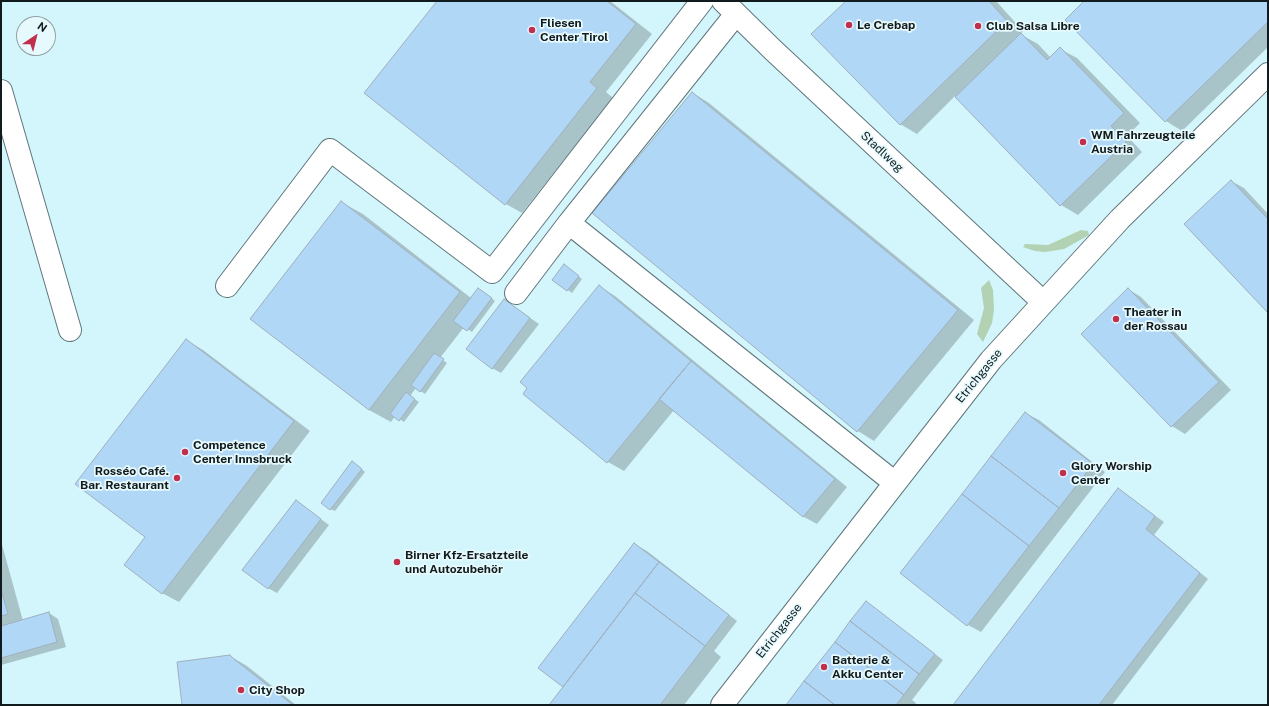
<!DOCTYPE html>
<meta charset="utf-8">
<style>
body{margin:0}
#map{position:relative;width:1269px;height:706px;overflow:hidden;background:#e6fafe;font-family:"Public Sans",sans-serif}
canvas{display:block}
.frame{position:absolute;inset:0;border:2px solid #111a1c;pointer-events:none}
.north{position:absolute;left:16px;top:16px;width:40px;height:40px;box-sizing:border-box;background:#e6fafe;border:1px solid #91a0a4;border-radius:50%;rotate:35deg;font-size:11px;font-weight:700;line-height:16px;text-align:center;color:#111a1c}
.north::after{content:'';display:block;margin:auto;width:14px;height:18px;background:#c02f4c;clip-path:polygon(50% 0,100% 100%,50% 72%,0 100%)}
</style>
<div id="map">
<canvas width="1269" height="706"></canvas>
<div class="frame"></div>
<div class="north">N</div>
</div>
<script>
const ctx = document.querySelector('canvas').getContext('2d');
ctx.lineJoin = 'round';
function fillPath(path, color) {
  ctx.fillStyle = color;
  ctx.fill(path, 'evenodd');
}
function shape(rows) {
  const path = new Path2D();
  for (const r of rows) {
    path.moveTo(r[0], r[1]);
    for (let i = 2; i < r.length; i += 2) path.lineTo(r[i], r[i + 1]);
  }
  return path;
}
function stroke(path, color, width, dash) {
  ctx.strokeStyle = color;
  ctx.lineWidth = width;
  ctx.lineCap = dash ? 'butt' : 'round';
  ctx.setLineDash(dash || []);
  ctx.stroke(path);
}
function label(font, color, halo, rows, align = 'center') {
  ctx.font = font + ' "Public Sans",sans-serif';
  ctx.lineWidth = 3.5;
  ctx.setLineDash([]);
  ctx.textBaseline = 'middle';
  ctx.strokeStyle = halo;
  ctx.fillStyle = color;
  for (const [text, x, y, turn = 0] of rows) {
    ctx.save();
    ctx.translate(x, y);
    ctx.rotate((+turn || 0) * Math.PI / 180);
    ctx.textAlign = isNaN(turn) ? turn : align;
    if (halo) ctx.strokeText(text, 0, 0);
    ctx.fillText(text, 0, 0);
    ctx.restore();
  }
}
const built = shape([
 [1,1,1268,1,1268,705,1,705],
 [24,24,48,24,48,48,24,48]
]);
const green = shape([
 [1081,230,1088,231,1089,235,1064,249,1045,252,1035,251,1023,247,1025,244,1048,245],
 [989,280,993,290,994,310,992,323,983,342,977,334,984,308,981,288]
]);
const shadow = shape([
 [438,1,610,1,652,34,606,92,613,98,522,213,506,204],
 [848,1,996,1,1023,31,1020,34,1038,44,1051,58,1060,49,1077,58,1140,123,1127,136,1142,152,1078,215,1061,205,955,96,917,134,900,124],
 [1086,1,1268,1,1268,47,1182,131,1166,121],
 [693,93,709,103,974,320,874,441,858,431],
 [1231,181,1244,188,1268,214,1268,311],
 [341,202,363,214,471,298,482,291,495,301,472,332,464,327,440,358,447,363,425,394,416,388,410,396,419,402,404,422,395,416,391,422,369,410,251,319],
 [568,268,582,279,572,293,553,279],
 [599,286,615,296,847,487,817,524,804,517,674,410,624,471,608,462],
 [1128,289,1141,297,1231,390,1185,434,1172,426,1082,334],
 [504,300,539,324,501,373,492,368],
 [186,340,203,350,310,431,179,602,162,593,146,537],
 [1025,413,1039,420,1105,472,981,632,968,625],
 [357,465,365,472,335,511,330,509],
 [1118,489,1164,522,1154,535,1208,579,1112,705,955,705],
 [296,501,329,525,277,593,268,588],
 [1,541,23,621,49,613,58,619,66,647,1,665],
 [634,544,647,551,737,621,714,651,721,657,684,705,550,705,564,687],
 [866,602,943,660,912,700,916,703,915,705,788,705],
 [230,656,247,666,296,705,183,705]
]);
const building = shape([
 [437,1,607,1,636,24,590,82,597,88,505,205,364,93,437,1],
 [846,1,989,1,1007,21,900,125,811,34,846,1],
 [1084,1,1268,1,1268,22,1165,122,1065,20,1084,1],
 [1021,33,1047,60,1060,47,1124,113,1111,126,1126,142,1060,206,955,97,1021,33],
 [692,92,958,310,857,432,592,213,692,92],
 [1231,180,1268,219,1268,313,1184,224,1231,180],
 [341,201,460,292,369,410,250,319,341,201],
 [564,264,579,276,567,291,552,280,564,264],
 [599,285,691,361,607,463,523,394,527,388,520,382,599,285],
 [478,288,492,298,467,331,453,321,478,288],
 [1128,288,1219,382,1171,427,1081,334,1128,288],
 [504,299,530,318,492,369,466,349,504,299],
 [186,339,294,421,162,594,124,565,145,537,75,484,186,339],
 [434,353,444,359,420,392,411,385,434,353],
 [691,361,835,479,803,517,659,399,691,361],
 [406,392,415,399,399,421,390,414,406,392],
 [1025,412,1093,464,1059,508,991,456,1025,412],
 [991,456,1059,508,1029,546,962,494,991,456],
 [352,461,362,469,330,510,321,503,352,461],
 [1118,488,1155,516,1146,529,1200,573,1099,705,953,705,1118,488],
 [962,494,1029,546,967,626,900,573,962,494],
 [296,500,321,519,268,589,242,570,296,500],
 [634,543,659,562,563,687,538,668,634,543],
 [659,562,729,615,705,646,635,593,659,562],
 [1,590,8,614,1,616,1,590],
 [635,593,705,646,660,705,549,705,635,593],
 [866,601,935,654,919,674,850,621,866,601],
 [49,612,57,642,1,658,1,626,49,612],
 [850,621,919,674,904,695,835,642,850,621],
 [835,642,904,695,896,705,835,705,804,681,835,642],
 [230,655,234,659,293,705,182,705,177,662,230,655],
 [804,681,835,705,786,705,804,681]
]);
const minor = shape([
 [723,1,773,50,1043,302],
 [1,91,70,330],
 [569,223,895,483],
 [227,286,330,150,492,272,702,1],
 [516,293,569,223,736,14],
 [722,705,991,360,1120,219,1268,74]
]);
const markers = [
 [849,25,4,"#c02f4c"],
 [978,26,4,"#c02f4c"],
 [532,30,4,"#c02f4c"],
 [1083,142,4,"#c02f4c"],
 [1116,319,4,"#c02f4c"],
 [185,452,4,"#c02f4c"],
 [1063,473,4,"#c02f4c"],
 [177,478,4,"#c02f4c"],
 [397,562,4,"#c02f4c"],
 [824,667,4,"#c02f4c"],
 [241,690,4,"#c02f4c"]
];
const poiNames = [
 ["Fliesen",540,23],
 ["Center Tirol",540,37],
 ["Le Crebap",857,25],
 ["Club Salsa Libre",986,26],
 ["WM Fahrzeugteile",1091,135],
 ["Austria",1091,149],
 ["Theater in",1124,312],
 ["der Rossau",1124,326],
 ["Competence",193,445],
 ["Center Innsbruck",193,459],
 ["Glory Worship",1071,466],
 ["Center",1071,480],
 ["Rosséo Café.",169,471,"right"],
 ["Bar. Restaurant",169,485,"right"],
 ["Birner Kfz-Ersatzteile",405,555],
 ["und Autozubehör",405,569],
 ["Batterie &",832,660],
 ["Akku Center",832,674],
 ["City Shop",249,690]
];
const streetNames = [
 ["Stadlweg",882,152,43],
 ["Etrichgasse",979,376,-51],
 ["Etrichgasse",779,631,-52]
];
fillPath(built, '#d3f5fc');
fillPath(green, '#b2d2b3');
fillPath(shadow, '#0003');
fillPath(building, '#b1d7f7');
stroke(building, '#a0b0be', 1);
stroke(minor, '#60767b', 24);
stroke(minor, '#fff', 22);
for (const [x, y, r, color] of markers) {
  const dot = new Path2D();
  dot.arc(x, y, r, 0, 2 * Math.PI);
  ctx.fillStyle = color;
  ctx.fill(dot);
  stroke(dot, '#e6fafe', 1.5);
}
label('bold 12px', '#111a1c', '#e6fafe', poiNames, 'left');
label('12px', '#111a1c', '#e6fafe', streetNames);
</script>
